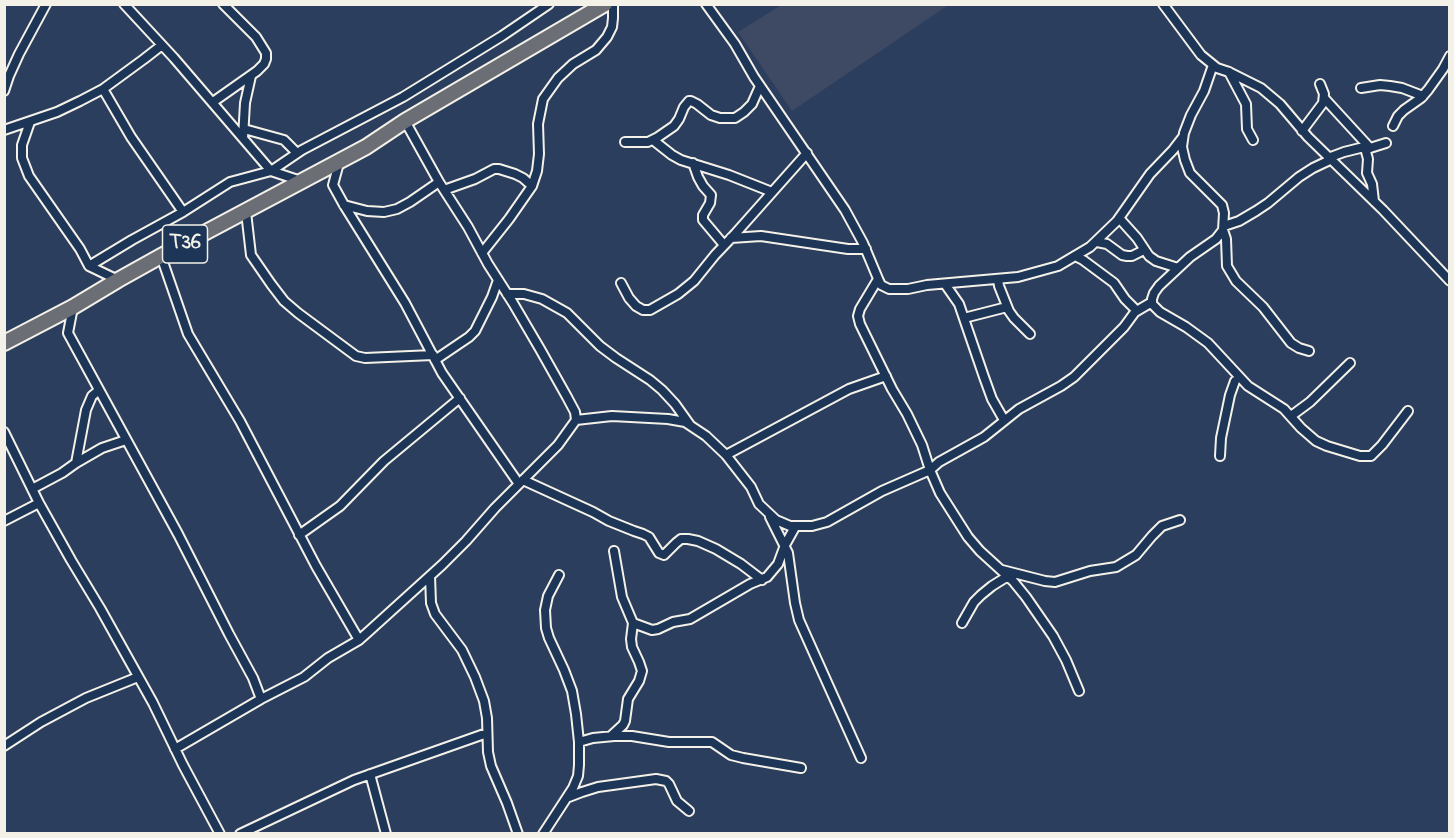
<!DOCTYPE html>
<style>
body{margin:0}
#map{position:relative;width:1454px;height:838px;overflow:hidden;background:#2c3e5d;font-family:"Indie Flower",sans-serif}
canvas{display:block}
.frame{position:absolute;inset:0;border:6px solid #f4f1e8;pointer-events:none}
</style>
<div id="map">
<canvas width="1454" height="838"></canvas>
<div class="frame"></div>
</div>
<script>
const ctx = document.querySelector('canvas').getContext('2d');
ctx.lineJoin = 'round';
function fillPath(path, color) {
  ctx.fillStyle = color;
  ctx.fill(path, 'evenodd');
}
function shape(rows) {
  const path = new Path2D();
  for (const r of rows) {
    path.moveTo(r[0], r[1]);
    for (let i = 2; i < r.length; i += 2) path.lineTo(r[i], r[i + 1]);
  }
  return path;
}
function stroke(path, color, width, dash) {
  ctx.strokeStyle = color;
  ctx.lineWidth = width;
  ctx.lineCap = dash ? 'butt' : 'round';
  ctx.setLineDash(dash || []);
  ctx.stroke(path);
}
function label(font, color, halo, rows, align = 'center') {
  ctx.font = font + ' "Indie Flower",sans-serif';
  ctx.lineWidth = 4.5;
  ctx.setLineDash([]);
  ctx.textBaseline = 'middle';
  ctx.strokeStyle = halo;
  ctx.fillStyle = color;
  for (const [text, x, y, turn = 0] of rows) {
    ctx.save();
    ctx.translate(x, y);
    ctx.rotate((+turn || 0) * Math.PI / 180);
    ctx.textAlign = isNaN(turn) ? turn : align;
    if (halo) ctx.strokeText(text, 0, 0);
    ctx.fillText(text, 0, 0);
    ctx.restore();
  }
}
const built = shape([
 [946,4,947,6,792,111,738,32,781,5]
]);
const street = shape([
 [124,4,174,58,271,171,301,181],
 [706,4,735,44,754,77,845,210,863,243,879,281,881,285,889,289,908,289,927,285,1018,277,1058,266,1090,247,1117,221,1150,174,1173,150,1183,137],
 [1163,4,1201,55,1217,68,1229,72,1261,88,1280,104,1308,137,1383,210,1450,281],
 [1213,65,1204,91,1191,115,1184,133,1182,147,1185,160,1190,173,1222,205,1224,213,1223,230,1216,239,1190,257,1159,286,1154,293,1152,299,1152,304,1160,312,1186,327,1208,343,1248,386,1284,409,1301,428,1316,441,1327,446,1360,456,1371,456,1382,445,1408,411],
 [1229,72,1246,104,1247,129,1253,140],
 [1361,88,1380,85,1390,86,1402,88,1423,96],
 [103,89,131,137,183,212],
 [4,91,9,76,19,54,46,4],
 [1325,99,1370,148],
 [213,102,257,71,264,64,266,59,266,53,256,37,223,4],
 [30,122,22,145,22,158,29,176,80,249,89,266,118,280],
 [1393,126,1398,116,1404,110,1421,98,1428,90,1443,69,1450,56],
 [244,129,284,140,297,153],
 [4,130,57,112,80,101,103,89,144,59,162,45],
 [1302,131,1323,103,1324,94,1320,84],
 [243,138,245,103,251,76],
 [653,140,672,155,681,160,729,175,772,192],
 [625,142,648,142,658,137,674,126,679,119,684,107,689,101,691,101,697,104,711,115,720,118,735,118,744,112,752,104,760,86],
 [1365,148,1368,159,1367,173,1372,184,1374,201],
 [1328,158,1344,152,1360,148,1370,148,1386,143],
 [339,163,333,185,344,205,405,303,442,373,519,484],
 [693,163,698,177,703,186,711,195,710,203,703,215,703,220,724,245],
 [444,190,475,179,494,169,499,169,515,174,523,178,532,186],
 [344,205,367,211,384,212,397,209,410,202,439,182],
 [246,212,251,255,271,284,284,301,298,313,356,356,365,358,433,355],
 [1119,218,1137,238,1149,256,1156,261,1178,268],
 [1224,226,1239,221,1256,211,1268,203,1299,177,1313,168,1330,160],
 [1223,230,1226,239,1227,266,1236,281,1263,307,1291,343,1299,348,1309,351],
 [731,238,761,236,848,249,866,249],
 [1097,242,1107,244,1122,255,1127,256,1132,256,1144,250],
 [482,253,509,219,532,186,537,171,539,154,538,124,543,99,558,78,573,64,596,50,607,37,612,27,613,18,613,4],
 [161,256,188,334,240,421,316,566,359,640],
 [1075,256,1083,260,1114,283,1125,299,1137,311],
 [89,266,132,240,183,212,230,182,271,171,302,150,403,97,502,36,549,4],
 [878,279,860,309,858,316,860,324,892,389,907,414,922,445,930,470,940,493,968,537,980,551,1013,581,1026,597,1053,636,1066,660,1079,691],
 [998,279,999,286,1009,311,1014,318,1030,334],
 [621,283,629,298,636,306,643,310,650,310,678,294,694,281,715,255,735,234,807,153],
 [945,284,959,304,984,377,992,399,1004,420],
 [507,294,524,294,542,299,567,313,600,346,616,358,650,380,662,390,675,404,690,425],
 [73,307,68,333,178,534,229,634,253,678,261,699],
 [964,318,1007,307],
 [435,360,469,337,475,331,492,297,498,280],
 [1291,416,1310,402,1350,363],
 [576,420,612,416,668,419,685,422,706,436,726,455,751,487,759,504,776,520,790,526,812,526,827,522,882,491,930,470,939,462,984,437,1019,409,1061,386,1074,377,1124,327,1135,312,1152,302],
 [4,432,39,503,71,560,100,608,153,703,183,765,220,834],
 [726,455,849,389,886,376],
 [1220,456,1221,438,1230,395,1235,381],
 [76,463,86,410,92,396,99,390],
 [523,480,593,512,609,521,634,531,643,534,649,537,659,553,664,555,676,543,681,539,688,539,698,541,716,549,741,564,762,580],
 [32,489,62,473,76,463,102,448,126,440],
 [770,517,788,553,795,603,799,620,861,758],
 [4,521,39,503],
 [299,535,340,506,384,461,460,398],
 [1002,570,1045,581,1055,582,1090,571,1116,567,1136,555,1152,536,1162,526,1180,520],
 [430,576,431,603,435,614,462,650,475,677,484,701,487,718,488,752,491,766,507,803,518,834],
 [633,623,652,630,658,629,673,622,690,619,750,584,767,577,778,564,785,545,795,527],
 [962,623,974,602,981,595,992,586,1008,576],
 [611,736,623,725,625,721,628,699,639,681,642,671,639,662,632,647,631,639,633,623,622,597,614,551],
 [579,742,593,738,614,736,632,736,669,742,712,742,731,755,743,758,801,768],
 [4,746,41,722,86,698,138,677],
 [175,749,261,699,304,677,328,658,359,640,368,632,442,565,466,541,495,508,558,445,576,420,575,412,567,397,540,349,513,303,488,264,468,227,439,182,405,121],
 [370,774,386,834],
 [569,797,582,792,598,787,656,779,666,781,669,784,677,801,689,811],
 [240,834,354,780,487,733],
 [543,834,573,788,578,776,579,765,579,742,576,714,572,691,564,670,549,638,546,628,545,610,548,596,559,575]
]);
const highway = shape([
 [4,343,73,307,118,280,161,256,366,147,405,121,605,4]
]);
const shields = [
 [185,244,45]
];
const shieldNames = [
 ["T36",185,244]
];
fillPath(built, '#3e4964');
stroke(street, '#f4f1e8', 12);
stroke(highway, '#f4f1e8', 18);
stroke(street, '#1d3557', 8);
stroke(highway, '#6b6f75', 14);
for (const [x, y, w] of shields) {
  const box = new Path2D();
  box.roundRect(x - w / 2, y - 19, w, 38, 4.5);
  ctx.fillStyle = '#1d3557';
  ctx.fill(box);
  stroke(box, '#f4f1e8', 1.5);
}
label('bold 22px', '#f4f1e8', null, shieldNames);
</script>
